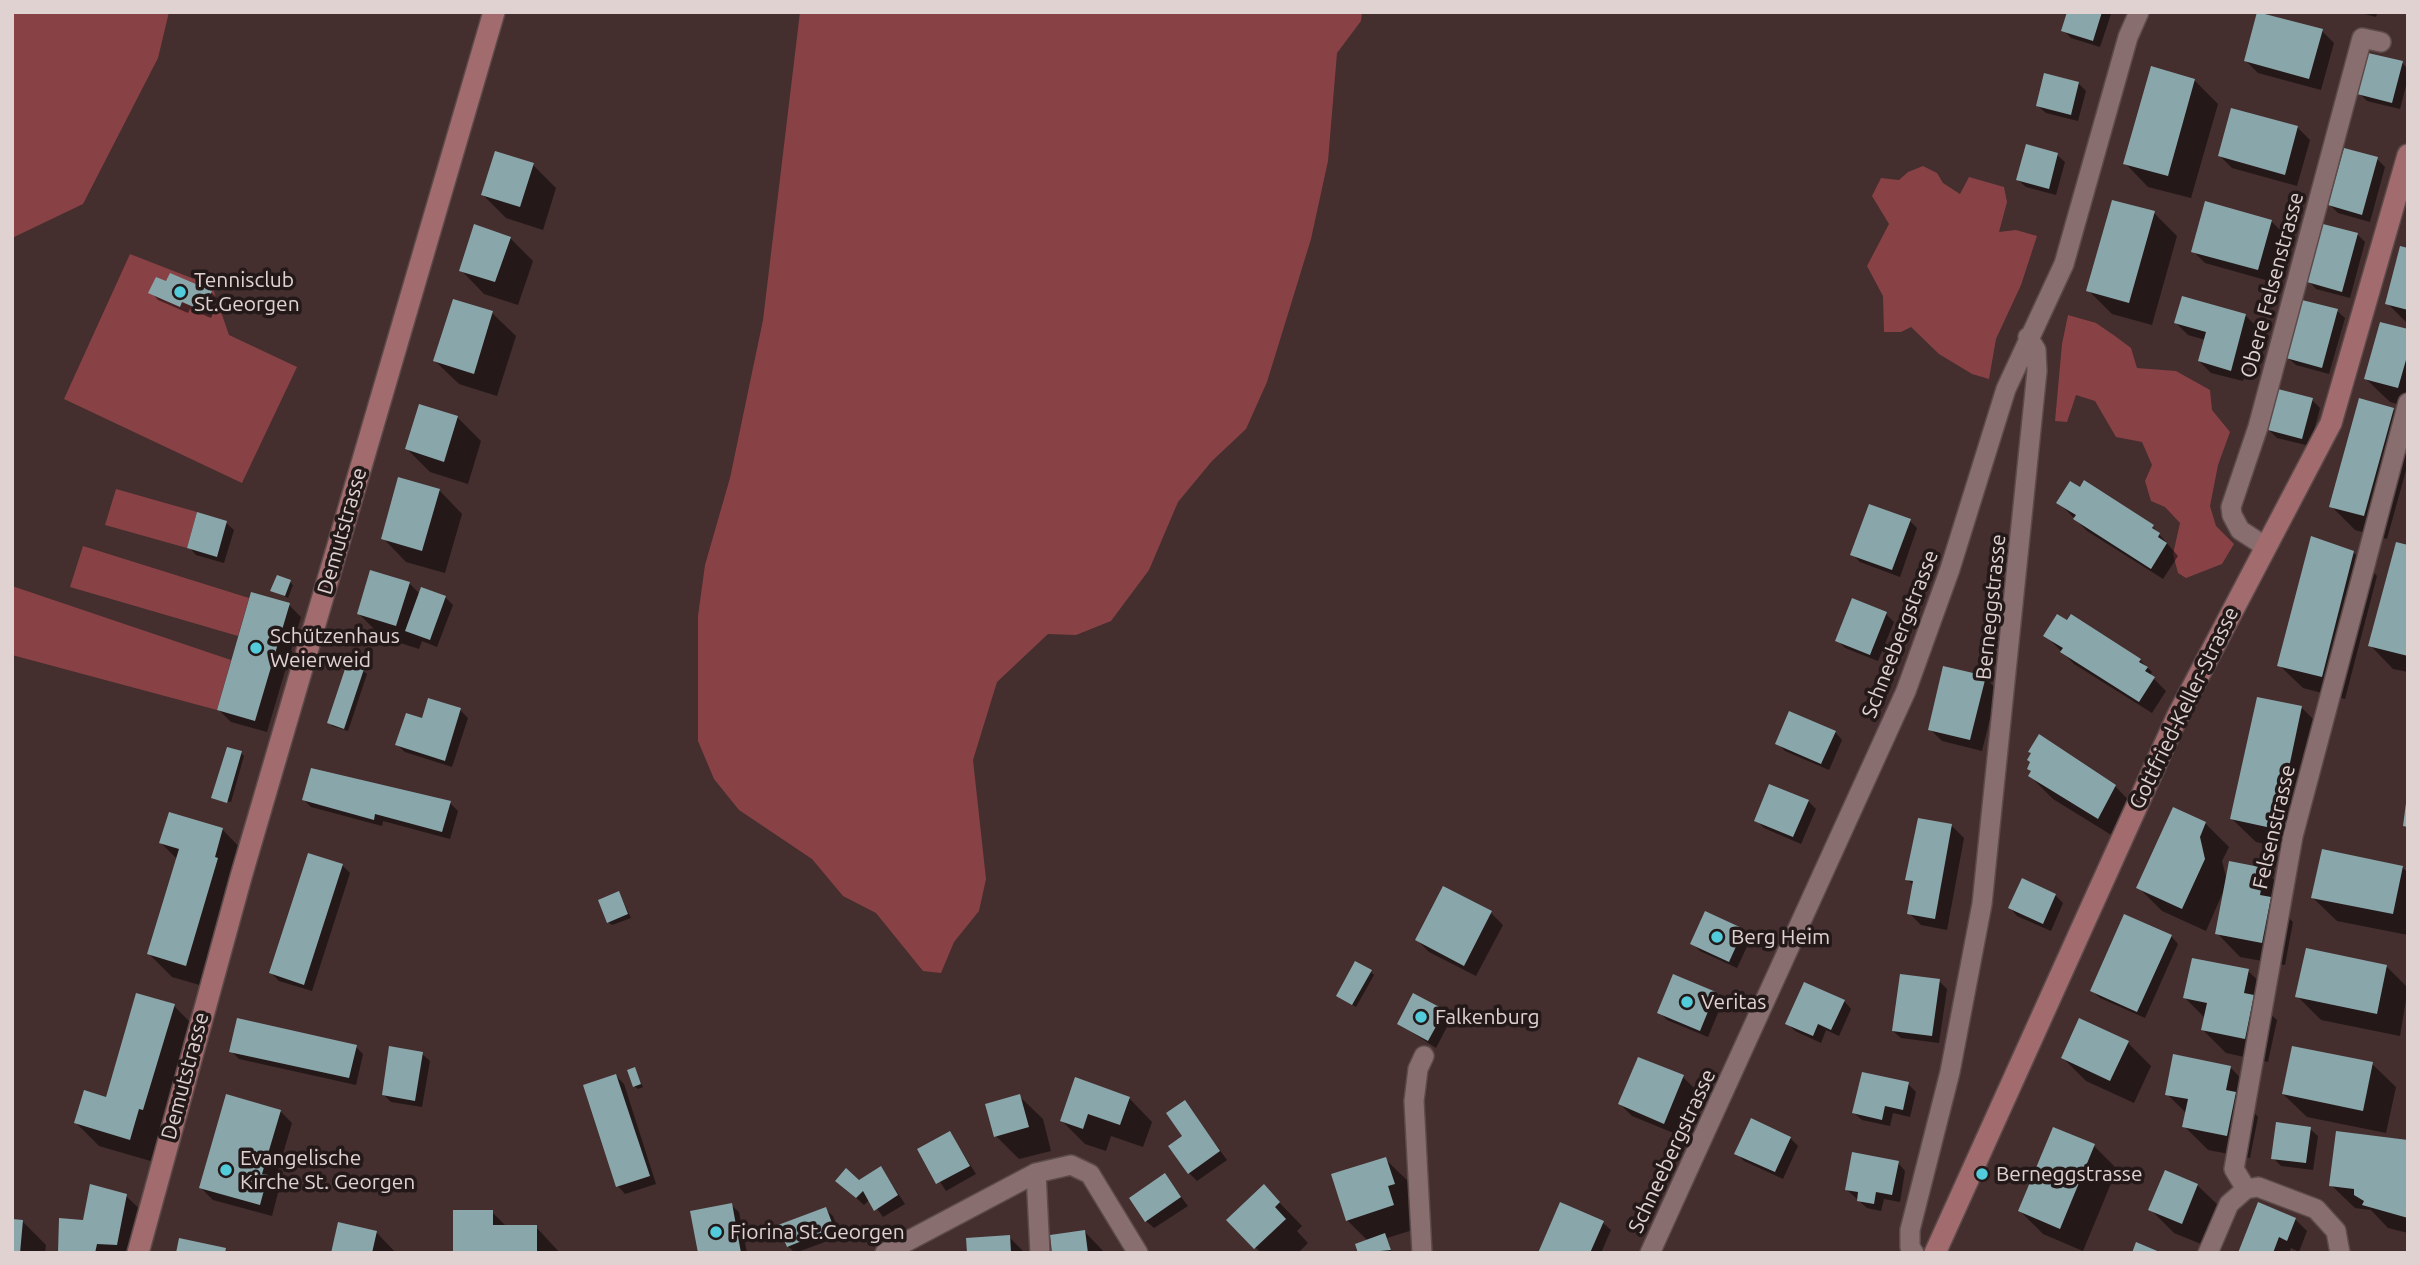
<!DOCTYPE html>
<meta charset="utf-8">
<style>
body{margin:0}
#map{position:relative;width:2420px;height:1265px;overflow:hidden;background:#442e2e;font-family:Ubuntu,sans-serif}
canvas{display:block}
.frame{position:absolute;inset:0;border:14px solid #e1d2d2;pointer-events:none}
</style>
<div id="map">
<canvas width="2420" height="1265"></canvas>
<div class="frame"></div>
</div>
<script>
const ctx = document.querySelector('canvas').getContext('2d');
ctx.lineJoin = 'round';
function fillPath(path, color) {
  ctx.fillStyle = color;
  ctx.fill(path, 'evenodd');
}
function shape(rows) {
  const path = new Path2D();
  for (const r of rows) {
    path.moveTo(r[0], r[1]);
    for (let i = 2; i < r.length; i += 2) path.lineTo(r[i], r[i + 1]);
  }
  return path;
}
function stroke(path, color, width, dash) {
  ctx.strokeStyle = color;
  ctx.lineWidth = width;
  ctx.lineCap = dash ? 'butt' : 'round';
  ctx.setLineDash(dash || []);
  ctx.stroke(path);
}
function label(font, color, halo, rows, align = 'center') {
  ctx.font = font + ' Ubuntu,sans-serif';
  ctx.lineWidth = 7;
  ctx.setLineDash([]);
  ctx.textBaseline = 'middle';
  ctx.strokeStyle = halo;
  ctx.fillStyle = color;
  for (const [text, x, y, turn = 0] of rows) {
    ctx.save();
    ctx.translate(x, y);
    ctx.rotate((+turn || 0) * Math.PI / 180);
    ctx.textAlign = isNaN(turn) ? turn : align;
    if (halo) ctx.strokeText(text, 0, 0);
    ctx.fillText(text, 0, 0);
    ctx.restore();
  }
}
const green = shape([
 [12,12,169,12,158,58,83,204,12,238],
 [800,12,1362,12,1361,21,1337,53,1328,161,1311,239,1267,382,1246,429,1212,461,1178,502,1149,570,1111,621,1076,635,1048,634,997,682,973,760,986,879,979,911,954,942,941,973,923,971,876,913,843,896,812,859,739,810,714,779,698,741,698,616,705,565,730,478,763,320],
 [1923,166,1937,173,1943,183,1960,194,1969,177,2004,187,2007,202,1999,232,2016,230,2037,236,2021,285,1996,339,1989,379,1972,374,1939,354,1911,327,1901,332,1884,332,1883,296,1867,266,1889,224,1872,196,1881,178,1899,180,1908,172],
 [130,254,212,286,229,335,297,367,242,483,64,399],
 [2068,315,2096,323,2115,336,2131,348,2137,368,2176,371,2210,390,2212,410,2230,432,2218,465,2210,506,2216,526,2234,544,2222,564,2186,578,2178,573,2173,554,2180,523,2165,507,2151,501,2145,481,2152,465,2142,442,2116,437,2095,401,2076,395,2067,422,2055,421,2062,344],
 [116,489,197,512,187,548,105,525],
 [83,546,249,598,238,636,70,587],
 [12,586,231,660,217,710,12,655]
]);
const shadow = shape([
 [2069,12,2111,14,2100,47,2071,38,2063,30],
 [2357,12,2378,12,2376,17],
 [2322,31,2334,43,2321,90,2258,73,2246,61],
 [2402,63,2408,69,2408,78,2400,109,2367,101,2359,93],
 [2152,69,2195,81,2218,104,2191,198,2148,187,2125,163],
 [2078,83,2086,91,2078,121,2046,113,2038,106],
 [2298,128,2310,140,2297,186,2232,168,2220,156],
 [2057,155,2065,162,2056,195,2026,187,2018,180],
 [2377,159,2385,167,2370,222,2338,213,2330,205],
 [533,165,556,188,543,230,506,218,483,195],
 [2154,213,2177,236,2152,325,2112,314,2088,290],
 [2271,221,2283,233,2269,281,2205,263,2193,251],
 [2357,234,2365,242,2350,298,2316,289,2309,281],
 [510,238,533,261,518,305,484,294,461,270],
 [2408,250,2408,324,2387,303],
 [151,292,211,292,219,300,211,318,190,309,188,313,158,300],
 [454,301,492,313,516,336,497,396,459,384,435,361],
 [2337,311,2345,318,2329,374,2296,365,2288,358],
 [2246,316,2258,328,2243,381,2211,373,2199,361,2206,340,2188,335,2176,323],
 [2408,331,2408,407,2390,402,2366,379],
 [2312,400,2320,408,2310,446,2277,438,2269,430],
 [420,406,458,418,481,441,468,484,430,472,407,449],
 [2393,409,2408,424,2408,463,2387,539,2355,530,2331,506],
 [439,490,462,514,445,573,406,562,383,538],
 [2059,503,2152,526,2178,556,2163,579,2087,531],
 [1910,521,1917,528,1900,577,1860,562,1852,554],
 [226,523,234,530,224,563,196,555,189,547],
 [2408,547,2408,672,2393,669,2370,645],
 [2354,553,2377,576,2345,699,2303,688,2279,665],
 [290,582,293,585,288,598,272,590],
 [409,583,420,594,445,597,453,605,437,647,422,641,419,649,382,637,359,614],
 [1853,601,1886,614,1894,622,1878,661,1845,648,1837,640],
 [289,605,301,617,267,732,231,722,219,710],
 [2071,616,2140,660,2152,672,2150,675,2166,691,2152,713,2074,664,2045,635,2067,623],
 [363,671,367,674,348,731,332,726,329,722],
 [1985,677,1997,690,1982,751,1942,741,1930,729],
 [2302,708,2325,731,2299,852,2256,842,2232,819],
 [460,710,468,718,452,767,405,752,397,745,423,720],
 [1835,732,1842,740,1829,770,1785,751,1777,743],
 [241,753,244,756,231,802,215,799],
 [2030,776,2115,786,2138,810,2121,841,2053,799],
 [303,799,450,803,458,811,450,839,383,821,382,826,311,807],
 [1808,801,1816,809,1801,844,1764,828,1756,820],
 [2205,823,2229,847,2222,861,2227,881,2264,870,2288,893,2284,913,2293,922,2285,965,2240,957,2217,933,2223,892,2206,931,2162,911,2138,887],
 [1952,826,1964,838,1947,930,1921,925,1909,913,1914,886,1907,879],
 [222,829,245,853,210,988,172,977,149,954,177,859,161,843],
 [342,865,350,873,312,991,279,981,271,973],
 [2402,867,2408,873,2408,935,2337,921,2313,898],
 [619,893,631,918,612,925,608,922],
 [2055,895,2063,903,2051,931,2017,916,2010,908],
 [1491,913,1503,925,1476,976,1429,952,1417,940],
 [1743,931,1751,938,1737,968,1700,951,1692,943],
 [2171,936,2178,944,2145,1018,2100,998,2092,991],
 [2386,966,2408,988,2400,1036,2321,1020,2297,996],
 [2248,971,2272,994,2268,1012,2277,1020,2268,1062,2226,1053,2203,1030,2205,1018,2185,998],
 [1371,972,1374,975,1356,1007,1338,996],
 [1939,981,1947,989,1939,1043,1901,1038,1893,1031],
 [1715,993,1723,1001,1708,1037,1667,1020,1659,1012],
 [1844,1001,1851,1009,1839,1036,1826,1030,1821,1043,1795,1031,1787,1023],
 [174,1006,197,1029,154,1162,99,1146,76,1123,107,1099],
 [1444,1012,1451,1019,1436,1048,1399,1024],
 [2127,1042,2151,1066,2134,1103,2086,1081,2063,1058],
 [356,1047,363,1054,356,1085,239,1059,231,1051],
 [422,1054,430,1061,422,1107,391,1102,384,1095],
 [2372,1064,2396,1087,2386,1133,2307,1117,2283,1094],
 [2230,1067,2253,1091,2250,1108,2258,1117,2250,1158,2208,1150,2184,1126,2187,1114,2167,1094],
 [634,1069,643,1087,638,1089,634,1086],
 [616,1076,624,1084,656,1184,625,1194,618,1186],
 [1683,1077,1695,1089,1676,1134,1632,1116,1620,1104],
 [1908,1084,1916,1092,1910,1117,1893,1113,1890,1126,1862,1120,1854,1113],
 [1019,1096,1043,1119,1051,1151,1019,1159,996,1136],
 [1129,1098,1152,1122,1143,1147,1111,1136,1106,1151,1085,1144,1062,1121],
 [1185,1103,1227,1160,1197,1181,1189,1173],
 [280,1111,292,1123,274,1184,279,1189,272,1216,213,1200,201,1188],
 [2310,1129,2318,1136,2313,1170,2281,1166,2273,1158],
 [950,1133,976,1174,946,1191,919,1150],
 [1790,1138,1798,1146,1783,1179,1744,1161,1736,1153],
 [2408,1142,2408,1233,2388,1228,2371,1210,2355,1208,2331,1185],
 [2094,1146,2117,1169,2083,1251,2043,1234,2020,1211],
 [1385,1159,1409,1182,1417,1207,1410,1210,1416,1229,1387,1238,1392,1253,1360,1253,1368,1241,1347,1220],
 [1898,1163,1905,1171,1900,1202,1884,1199,1881,1211,1867,1208,1847,1190],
 [881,1168,905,1204,883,1217,870,1199,864,1205,845,1188],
 [1165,1176,1188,1206,1154,1228,1146,1221],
 [2197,1185,2221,1208,2206,1246,2174,1233,2150,1209],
 [1264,1187,1302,1226,1297,1231,1308,1243,1298,1253,1261,1253,1229,1220],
 [126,1196,150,1219,143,1253,60,1253,85,1221],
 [731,1205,739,1212,747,1253,700,1253],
 [825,1209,833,1216,841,1236,795,1253,788,1246],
 [492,1212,507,1227,536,1227,560,1253,455,1253],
 [2295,1219,2307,1231,2299,1252,2291,1248,2289,1253,2240,1253],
 [23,1222,46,1245,45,1253,12,1253],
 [1603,1223,1611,1230,1601,1253,1540,1253],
 [376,1232,396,1253,333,1253],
 [1085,1232,1105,1253,1050,1253,1054,1252],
 [1009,1237,1025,1253,969,1253]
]);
const building = shape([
 [2067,12,2102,12,2093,41,2061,31],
 [2257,12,2323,29,2309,79,2244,61],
 [2368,53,2403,61,2392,103,2357,94],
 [2151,66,2195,79,2168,176,2123,164],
 [2044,73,2079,82,2071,115,2036,106],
 [2231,108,2298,126,2285,175,2218,156],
 [2026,144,2058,153,2049,189,2016,180],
 [2344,148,2378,157,2362,215,2328,205],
 [495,151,534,163,520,207,481,195],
 [2112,200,2155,211,2129,303,2086,291],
 [2205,201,2272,220,2258,270,2191,252],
 [474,224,511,237,495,282,459,271],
 [2323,224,2358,233,2342,292,2307,282],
 [2400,246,2408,248,2408,310,2385,304],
 [170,273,212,291,203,311,182,302,180,307,148,293,156,277,166,281],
 [2182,296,2246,314,2231,371,2198,361,2206,332,2174,323],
 [453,299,493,311,474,374,433,361],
 [2302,300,2338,309,2322,368,2286,358],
 [2380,322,2408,329,2408,353,2398,388,2364,379],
 [2278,389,2313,398,2302,439,2268,430],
 [2359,398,2394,408,2364,516,2329,507],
 [419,404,458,416,444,462,405,449],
 [398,477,440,489,422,551,381,539],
 [2084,480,2154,525,2152,528,2160,533,2158,537,2167,543,2151,569,2073,519,2076,515,2056,503,2070,481,2080,487],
 [1869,504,1911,519,1892,570,1850,555],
 [197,512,227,521,217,557,187,548],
 [2311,536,2354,551,2322,677,2277,666],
 [2396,542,2408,545,2408,656,2368,646],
 [370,570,410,582,396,626,357,614],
 [277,575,291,580,285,596,270,591],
 [421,587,446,596,430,640,405,631],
 [251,592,290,603,255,721,217,710],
 [1852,598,1887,612,1870,655,1835,641],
 [2057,614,2067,620,2071,614,2141,659,2139,662,2148,667,2145,671,2155,677,2139,702,2060,652,2063,648,2043,636],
 [347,663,364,669,344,729,327,723],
 [1943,666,1986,676,1970,740,1928,730],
 [2257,697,2302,706,2276,829,2230,819],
 [428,698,461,708,445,761,395,745,406,713,422,718],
 [1789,711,1836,731,1821,764,1775,744],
 [2039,734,2116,785,2098,819,2028,776,2031,771,2027,769,2030,762,2027,760,2031,753,2028,752],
 [227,747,242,751,227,803,211,798],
 [311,768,451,801,442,832,375,814,374,820,302,800],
 [1769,784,1809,800,1793,837,1754,821],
 [2406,803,2408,803,2408,827,2403,826],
 [2173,807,2206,822,2200,837,2205,859,2182,909,2136,888],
 [169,812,223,828,215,857,218,858,186,966,147,954,179,849,159,843],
 [1918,818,1952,824,1935,919,1907,914,1913,881,1905,880],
 [2322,849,2403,866,2393,914,2311,898],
 [308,853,343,864,304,985,269,973],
 [2229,861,2265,868,2260,895,2271,897,2262,943,2215,934],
 [2022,878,2056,894,2043,924,2008,908],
 [1443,886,1492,911,1464,966,1415,940],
 [619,891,628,914,607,923,598,900],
 [1705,911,1744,929,1729,962,1690,944],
 [2124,914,2172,935,2137,1012,2090,991],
 [2306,948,2387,965,2377,1014,2295,997],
 [2192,958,2249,969,2244,993,2254,995,2245,1039,2201,1030,2207,1003,2183,998],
 [1355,961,1372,970,1352,1005,1336,996],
 [1673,974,1716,992,1700,1031,1657,1013],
 [1900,974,1940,979,1932,1036,1892,1031],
 [1804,982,1845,1000,1831,1030,1818,1024,1813,1036,1785,1024],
 [136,993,175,1004,143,1110,139,1109,130,1140,74,1123,84,1090,106,1097],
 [1413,993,1445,1010,1428,1041,1397,1024],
 [237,1018,357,1045,349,1078,229,1052],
 [2079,1018,2129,1041,2110,1081,2061,1058],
 [389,1046,423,1052,415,1101,382,1095],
 [2292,1046,2373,1062,2363,1111,2282,1094],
 [2173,1054,2231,1066,2226,1090,2236,1092,2227,1136,2182,1127,2188,1099,2165,1095],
 [1638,1057,1684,1075,1664,1124,1618,1104],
 [635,1067,641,1084,633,1087,627,1070],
 [1862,1072,1909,1082,1903,1110,1885,1106,1882,1120,1852,1113],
 [616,1074,650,1176,616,1187,583,1085],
 [1075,1077,1130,1097,1120,1125,1088,1114,1083,1129,1060,1121],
 [226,1094,281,1110,262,1174,268,1175,260,1205,199,1188],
 [1020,1094,1029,1127,994,1137,985,1104],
 [1185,1100,1220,1151,1188,1174,1168,1146,1182,1136,1166,1113],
 [1751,1118,1791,1137,1775,1172,1734,1154],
 [2276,1122,2311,1127,2306,1163,2271,1159],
 [2053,1127,2095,1144,2060,1229,2018,1211],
 [950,1131,970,1166,936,1184,917,1149],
 [2336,1131,2408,1140,2408,1218,2362,1205,2364,1201,2354,1195,2354,1189,2329,1186],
 [1852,1152,1899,1161,1892,1195,1876,1192,1874,1204,1857,1201,1858,1192,1845,1190],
 [1386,1157,1395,1184,1388,1186,1394,1205,1346,1221,1331,1174],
 [881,1166,898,1195,874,1211,863,1191,856,1198,835,1181,846,1168,859,1180],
 [2165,1170,2198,1184,2182,1224,2148,1210],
 [1165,1173,1181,1197,1145,1222,1129,1198],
 [90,1184,127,1194,117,1245,97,1244,95,1253,58,1253,59,1218,83,1220],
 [1264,1184,1280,1202,1275,1207,1286,1219,1254,1249,1226,1220],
 [1560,1202,1604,1221,1590,1253,1538,1253],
 [2258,1202,2296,1218,2287,1241,2279,1237,2273,1253,2238,1253],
 [732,1203,741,1253,698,1253,690,1211],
 [826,1207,834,1228,787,1247,778,1225],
 [453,1210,493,1210,493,1225,537,1225,537,1253,453,1253],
 [12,1219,23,1220,20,1253,12,1253],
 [338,1222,377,1231,372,1253,331,1253],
 [1085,1230,1088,1253,1052,1253,1050,1235],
 [1385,1233,1391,1250,1358,1253,1355,1244],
 [1010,1235,1011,1253,967,1253,966,1238],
 [179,1238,226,1248,225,1253,176,1253],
 [2136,1242,2162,1253,2132,1253]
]);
const street = shape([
 [2266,547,2240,530,2232,515,2231,507,2258,427,2362,38,2381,42],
 [1036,1173,1040,1253],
 [2246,1189,2258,1187,2316,1209,2336,1231,2340,1253],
 [885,1253,1036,1173,1071,1165,1090,1174,1138,1253],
 [1422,1253,1414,1101,1418,1069,1424,1056],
 [1650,1253,1906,691,1950,569,2006,389,2064,264,2128,37,2139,12],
 [1914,1253,1910,1247,1910,1230,1950,1072,1982,904,2037,371,2036,350,2028,337],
 [2208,1253,2229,1204,2246,1189,2234,1169,2293,836,2408,403]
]);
const secondary = shape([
 [138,1253,241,877,494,12],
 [1935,1253,2178,715,2331,423,2408,155]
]);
const markers = [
 [180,292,7,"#52cbda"],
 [256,648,7,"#52cbda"],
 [1717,937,7,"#52cbda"],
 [1687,1002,7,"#52cbda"],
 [1421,1017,7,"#52cbda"],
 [226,1170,7,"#52cbda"],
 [1982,1174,7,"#52cbda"],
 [716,1232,7,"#52cbda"]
];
const poiNames = [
 ["Tennisclub",194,280],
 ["St.Georgen",194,304],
 ["Schützenhaus",270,636],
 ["Weierweid",270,660],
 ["Berg Heim",1731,937],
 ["Veritas",1701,1002],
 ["Falkenburg",1435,1017],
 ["Evangelische",240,1158],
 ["Kirche St. Georgen",240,1182],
 ["Berneggstrasse",1996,1174],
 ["Fiorina St.Georgen",730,1232]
];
const streetNames = [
 ["Obere Felsenstrasse",2272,285,-75],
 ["Demutstrasse",342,531,-74],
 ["Berneggstrasse",1991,607,-84],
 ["Schneebergstrasse",1900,634,-69],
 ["Gottfried-Keller-Strasse",2184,708,-64],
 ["Felsenstrasse",2274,827,-77],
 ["Demutstrasse",185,1076,-75],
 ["Schneebergstrasse",1672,1151,-65]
];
fillPath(green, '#884246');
fillPath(shadow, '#0007');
fillPath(building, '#89a7ab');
stroke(street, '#5d4a4b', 22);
stroke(secondary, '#5d4a4b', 24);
stroke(street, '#886e6e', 19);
stroke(secondary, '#a26c6e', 21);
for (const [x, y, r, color] of markers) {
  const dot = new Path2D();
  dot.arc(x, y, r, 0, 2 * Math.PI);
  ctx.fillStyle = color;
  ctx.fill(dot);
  stroke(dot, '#231919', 2.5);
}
label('21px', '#e1d2d2', '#231919', poiNames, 'left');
label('21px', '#e1d2d2', '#231919', streetNames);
</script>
